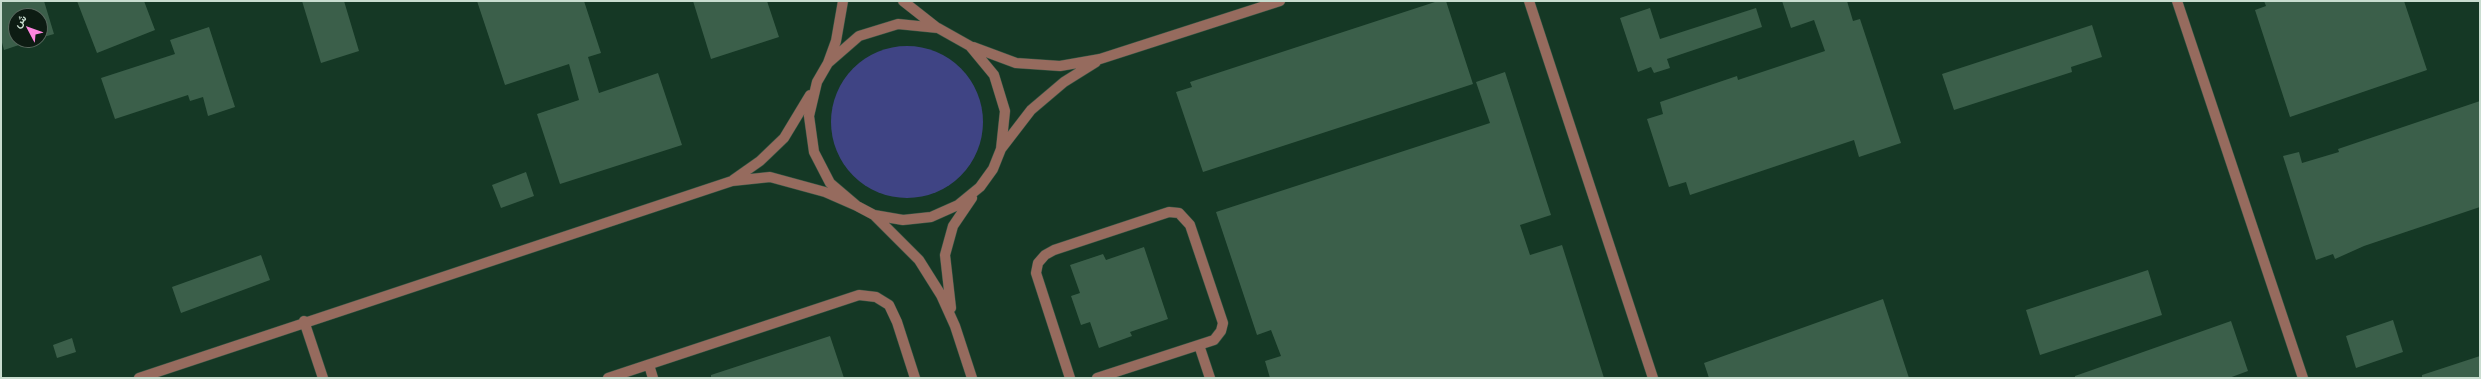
<!DOCTYPE html>
<meta charset="utf-8">
<style>
body{margin:0}
#map{position:relative;width:2481px;height:379px;overflow:hidden;background:#153825;font-family:Barlow,Vazirmatn,sans-serif}
canvas{display:block}
.frame{position:absolute;inset:0;border:2px solid #c8dccf;pointer-events:none}
.north{position:absolute;left:8px;top:8px;width:40px;height:40px;box-sizing:border-box;background:#0d1c13;border:1px solid #58695e;border-radius:50%;rotate:311deg;font-size:11px;font-weight:700;line-height:16px;text-align:center;color:#c8dccf}
.north::after{content:'';display:block;margin:auto;width:14px;height:18px;background:#fe85df;clip-path:polygon(50% 0,100% 100%,50% 72%,0 100%)}
</style>
<div id="map">
<canvas width="2481" height="379"></canvas>
<div class="frame"></div>
<div class="north">ش</div>
</div>
<script>
const ctx = document.querySelector('canvas').getContext('2d');
ctx.lineJoin = 'round';
function fillPath(path, color) {
  ctx.fillStyle = color;
  ctx.fill(path, 'evenodd');
}
function shape(rows) {
  const path = new Path2D();
  for (const r of rows) {
    if (r.length === 3) {
      path.moveTo(r[0] + r[2], r[1]);
      path.arc(r[0], r[1], r[2], 0, 2 * Math.PI);
      continue;
    }
    path.moveTo(r[0], r[1]);
    for (let i = 2; i < r.length; i += 2) path.lineTo(r[i], r[i + 1]);
  }
  return path;
}
function stroke(path, color, width, dash) {
  ctx.strokeStyle = color;
  ctx.lineWidth = width;
  ctx.lineCap = dash ? 'butt' : 'round';
  ctx.setLineDash(dash || []);
  ctx.stroke(path);
}
const green = shape([
 [907,122,76]
]);
const building = shape([
 [1,1,44,1,54,34,40,38,40,16,16,16,16,40,34,40,4,50,1,39],
 [77,1,144,1,155,30,97,53],
 [302,1,344,1,359,51,321,63],
 [477,1,584,1,601,53,588,57,599,93,658,73,682,145,560,184,537,114,579,100,569,64,505,85],
 [693,1,767,1,779,37,711,59],
 [1438,1,1446,1,1473,84,1203,172,1176,92,1192,87,1190,82],
 [1782,1,1847,1,1853,21,1860,19,1901,143,1859,157,1854,140,1690,195,1686,182,1669,187,1647,119,1663,114,1660,102,1737,76,1738,80,1825,51,1814,20,1791,28],
 [2264,1,2404,1,2427,70,2290,117,2255,10,2266,6],
 [1650,8,1660,39,1756,8,1762,27,1667,59,1670,68,1654,73,1651,67,1638,72,1620,18],
 [2092,25,2102,57,2071,67,2072,72,1954,110,1942,74],
 [209,27,235,107,208,116,203,97,190,101,188,95,115,119,101,78,175,54,170,40],
 [1505,72,1551,215,1520,225,1530,255,1562,245,1604,378,1270,378,1265,361,1281,356,1271,330,1257,335,1216,212,1490,123,1476,82],
 [2480,101,2480,207,2364,246,2335,259,2333,254,2316,260,2283,156,2299,152,2302,163,2339,152,2338,149],
 [526,172,534,196,501,208,492,185],
 [1144,247,1168,319,1130,332,1132,336,1099,348,1090,322,1081,325,1071,296,1080,293,1070,265,1103,254,1106,260],
 [261,255,270,280,181,313,172,287],
 [2148,270,2162,315,2040,355,2026,310],
 [1883,299,1909,378,1709,378,1704,363],
 [2393,320,2403,352,2356,368,2346,336],
 [2231,321,2248,371,2229,378,2075,378,2075,376],
 [830,336,844,378,711,378,711,375],
 [72,338,76,352,57,358,53,345],
 [2480,356,2480,378,2422,378,2422,375]
]);
const minor = shape([
 [903,1,936,27],
 [1529,1,1653,378],
 [2177,1,2303,378],
 [973,47,1016,63,1060,66,1100,59,1280,1],
 [828,63,859,36,898,24,938,28,970,46,994,75,1005,111,1001,149,993,169,980,187,958,205,931,217,903,220,874,215,857,206,830,183,814,152,809,116,817,82,828,63,836,41,843,1],
 [1001,149,1031,110,1064,82,1096,62],
 [733,180,760,161,784,138,810,95],
 [874,215,919,260,941,295,955,326,972,378],
 [951,308,945,255,953,226,972,198],
 [304,321,323,378],
 [1199,345,1210,378],
 [649,365,653,378],
 [139,378,732,181,770,177,825,192,857,206],
 [608,378,859,295,876,297,889,305,897,322,915,378],
 [1070,378,1036,273,1038,263,1045,255,1054,250,1169,212,1179,213,1190,225,1223,323,1221,331,1214,340,1097,378]
]);
fillPath(green, '#3f4484');
fillPath(building, '#3b5f4a');
stroke(minor, '#355644', 11);
stroke(minor, '#966b5e', 10);
</script>
